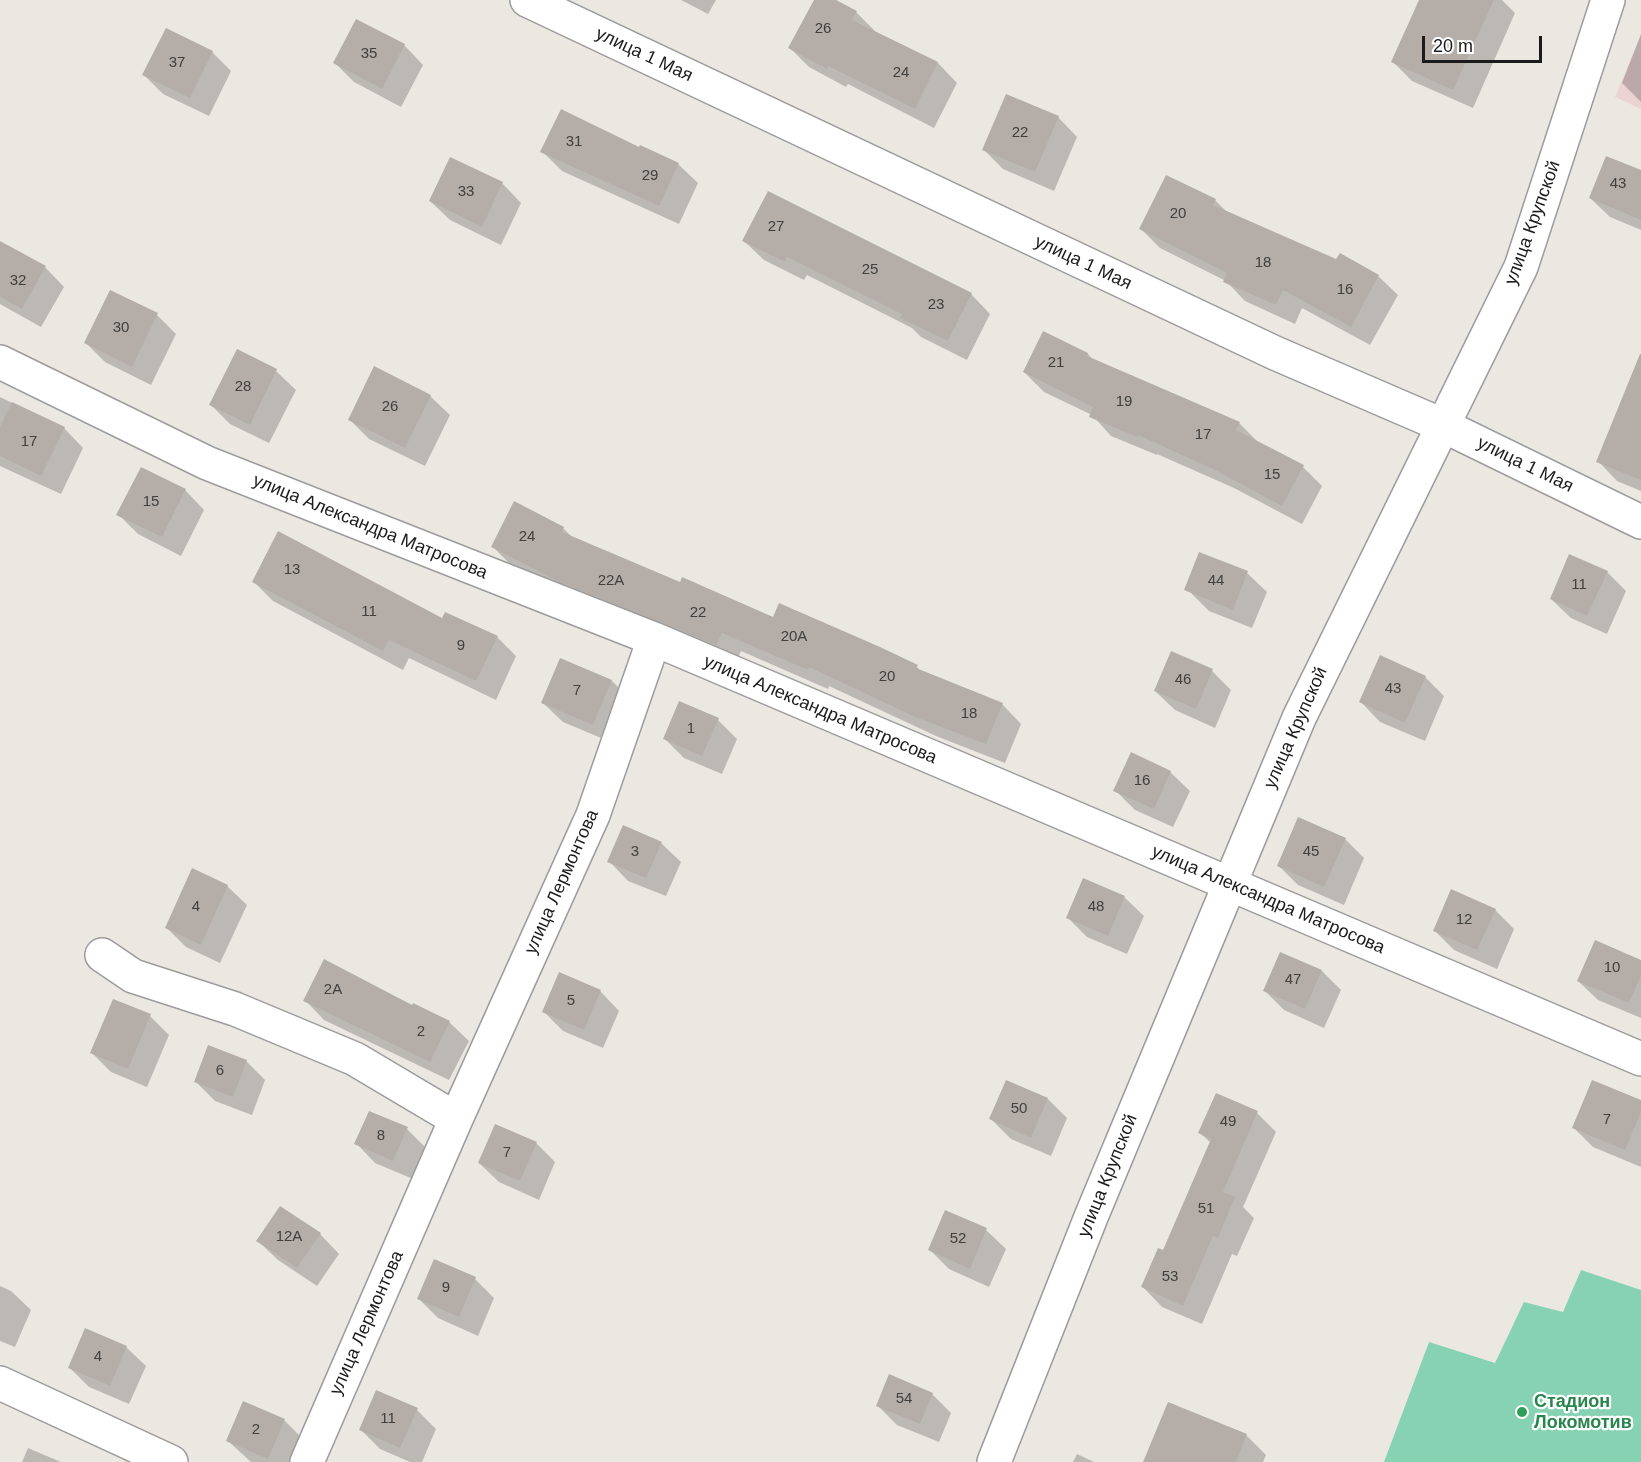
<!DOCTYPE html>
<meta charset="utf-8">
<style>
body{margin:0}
#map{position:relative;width:1641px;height:1462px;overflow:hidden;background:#ebe8e2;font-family:Arial,sans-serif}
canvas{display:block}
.scale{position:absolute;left:1422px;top:36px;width:120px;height:27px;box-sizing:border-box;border:3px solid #1b1b1b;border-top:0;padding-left:8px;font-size:18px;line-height:21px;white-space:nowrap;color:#1b1b1b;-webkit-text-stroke:4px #fff;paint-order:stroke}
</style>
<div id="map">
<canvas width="1641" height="1462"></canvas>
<div class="scale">20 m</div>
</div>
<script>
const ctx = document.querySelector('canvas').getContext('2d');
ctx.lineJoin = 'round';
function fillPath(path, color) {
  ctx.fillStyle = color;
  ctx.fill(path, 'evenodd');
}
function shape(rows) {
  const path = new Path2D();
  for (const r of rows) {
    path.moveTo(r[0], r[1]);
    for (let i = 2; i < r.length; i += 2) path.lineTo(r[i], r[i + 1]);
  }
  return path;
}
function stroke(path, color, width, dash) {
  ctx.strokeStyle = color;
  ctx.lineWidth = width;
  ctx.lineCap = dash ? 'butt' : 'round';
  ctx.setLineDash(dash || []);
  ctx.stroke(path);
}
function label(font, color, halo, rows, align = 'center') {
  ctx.font = font + ' Arial,sans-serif';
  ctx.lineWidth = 4.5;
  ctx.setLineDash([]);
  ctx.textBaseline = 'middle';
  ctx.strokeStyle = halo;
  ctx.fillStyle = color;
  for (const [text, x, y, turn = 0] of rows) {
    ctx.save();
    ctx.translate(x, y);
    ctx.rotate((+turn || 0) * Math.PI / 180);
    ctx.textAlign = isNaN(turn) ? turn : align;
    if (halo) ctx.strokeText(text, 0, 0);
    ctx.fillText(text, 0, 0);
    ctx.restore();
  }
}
const commercial = shape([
 [1641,35,1641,109,1615,97]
]);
const pitch = shape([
 [1581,1270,1641,1290,1641,1462,1384,1462,1429,1342,1495,1363,1524,1302,1563,1312]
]);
const shadow = shape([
 [681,0,716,0,708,14],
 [815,0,833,0,856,12,875,31,875,33,938,63,957,83,934,128,848,84,846,87,809,67,790,48],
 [1421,0,1502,0,1515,13,1473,108,1412,81,1393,62],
 [1641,34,1641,102,1622,83],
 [404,45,423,65,401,107,354,82,335,63],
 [212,52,231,71,209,116,163,94,144,75],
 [1058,117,1077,137,1054,191,1003,169,984,150],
 [640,149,678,164,698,183,679,224,562,171,542,151],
 [1641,171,1641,230,1610,217,1590,198],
 [502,183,521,203,501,245,450,220,430,201],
 [1215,200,1228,213,1337,261,1378,276,1398,295,1370,345,1302,308,1295,324,1245,301,1226,281,1160,248,1141,229],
 [744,241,971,294,990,314,967,360,921,337,912,328,807,275,804,280,764,260],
 [0,248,45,267,64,287,41,327,0,304],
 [157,315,176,334,151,385,105,362,86,343],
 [1043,333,1088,354,1094,361,1239,423,1258,442,1303,467,1322,486,1302,524,1234,488,1157,454,1157,455,1111,436,1092,415,1044,392,1024,372],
 [238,351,276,371,296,390,269,443,230,424,211,405],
 [430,396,450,415,425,466,369,439,350,420],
 [1641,396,1641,491,1617,481,1598,461],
 [0,397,64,428,83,448,61,494,0,466],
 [185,490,204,510,181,556,138,534,118,514],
 [563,528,573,538,681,584,774,619,917,667,923,673,1002,704,1021,724,1005,763,936,736,829,686,828,689,741,651,736,664,512,566,492,546],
 [1607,572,1626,591,1607,634,1571,618,1551,599],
 [1247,573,1267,592,1252,628,1209,611,1190,592],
 [254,582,443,620,497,637,516,656,496,700,409,658,403,670,273,601],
 [1212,671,1231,690,1215,728,1175,710,1155,691],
 [1425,677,1444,696,1425,741,1380,722,1361,702],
 [612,681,631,700,613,743,563,722,543,703],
 [718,720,737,739,722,774,684,758,665,739],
 [1170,772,1190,791,1173,827,1135,810,1115,790],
 [1345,839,1364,858,1344,905,1298,885,1278,865],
 [661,843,681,862,666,896,628,881,609,861],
 [227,886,247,905,220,963,186,947,167,928],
 [1124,897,1144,916,1127,954,1087,937,1068,918],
 [1495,910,1514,929,1497,969,1454,950,1435,931],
 [1641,961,1641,1018,1598,1000,1578,981],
 [1322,971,1341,990,1324,1028,1284,1010,1265,991],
 [600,991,619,1011,603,1048,563,1031,544,1012],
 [305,1000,412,1007,449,1022,469,1041,449,1080,324,1020],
 [150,1016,169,1035,147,1087,111,1072,92,1053],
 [246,1061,265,1080,252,1115,215,1101,196,1082],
 [1048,1099,1067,1118,1051,1156,1011,1139,991,1119],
 [1641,1102,1641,1167,1593,1147,1574,1128],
 [1257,1113,1276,1132,1243,1207,1254,1218,1237,1256,1232,1254,1202,1324,1162,1307,1143,1287,1164,1252,1211,1143,1200,1133],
 [407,1129,426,1148,413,1179,375,1163,356,1143],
 [536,1143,555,1162,539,1200,499,1182,479,1163],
 [986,1230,1006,1249,989,1287,949,1269,930,1250],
 [320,1234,339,1254,317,1286,278,1260,258,1241],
 [475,1279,494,1298,478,1336,438,1318,419,1299],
 [0,1286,11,1291,31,1310,15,1347,0,1341],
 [126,1347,146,1366,129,1404,89,1387,70,1368],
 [932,1394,951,1413,939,1442,897,1425,878,1406],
 [244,1403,285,1421,304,1440,294,1462,251,1462,228,1441],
 [417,1410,436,1429,422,1462,410,1462,380,1449,361,1430],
 [1246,1435,1266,1455,1263,1462,1176,1462],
 [28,1448,61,1462,22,1462],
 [1077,1454,1094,1462,1073,1462]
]);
const building = shape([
 [814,0,836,0,857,11,852,20,938,62,915,109,828,66,827,69,788,48],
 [1419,0,1494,0,1453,90,1391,62],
 [356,19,405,44,382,89,333,63],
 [166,28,213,51,190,98,142,75],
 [1006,94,1059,116,1035,172,982,150],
 [561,109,639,147,640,145,679,163,659,206,540,152],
 [1606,156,1641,170,1641,220,1589,198],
 [450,157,503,182,482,227,429,201],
 [1166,175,1216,199,1213,205,1336,259,1340,253,1379,275,1351,327,1283,290,1276,305,1223,282,1227,273,1139,229],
 [768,191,972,293,948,341,900,318,902,314,787,257,785,262,742,241],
 [0,241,46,266,22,309,0,297],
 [110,290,158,313,132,367,84,343],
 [1043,331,1088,353,1087,356,1240,422,1236,430,1304,465,1282,506,1213,469,1138,435,1137,437,1089,417,1093,407,1023,372],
 [237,349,277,369,250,425,209,405],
 [1640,354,1641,354,1641,480,1596,462],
 [374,366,431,395,405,448,348,420],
 [12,402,65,427,41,476,0,456,0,427],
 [141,467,186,489,162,537,116,515],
 [514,501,564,527,562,532,680,582,682,577,773,617,779,603,880,647,918,665,916,668,1003,703,986,744,915,717,809,667,808,670,722,633,716,645,560,582,491,547],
 [278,531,442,618,445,612,498,636,476,681,389,640,383,651,252,582],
 [1199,552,1248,571,1233,610,1184,590],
 [1569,554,1608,571,1587,616,1550,599],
 [1171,651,1213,669,1196,709,1154,691],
 [1380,655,1426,676,1405,723,1359,702],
 [560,658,612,680,593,725,541,703],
 [679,701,719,718,702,756,663,739],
 [1131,752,1171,771,1154,809,1113,791],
 [1298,817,1346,838,1324,887,1277,866],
 [623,825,662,842,646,878,607,862],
 [192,868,228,885,201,945,165,928],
 [1083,878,1125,896,1108,936,1066,918],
 [1451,889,1496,909,1477,950,1433,931],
 [1595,940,1641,960,1641,976,1629,1003,1577,981],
 [1280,952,1322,970,1305,1009,1263,991],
 [324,959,412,1005,413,1003,450,1021,430,1062,303,1001],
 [559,972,601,990,584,1030,542,1012],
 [113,999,151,1014,128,1069,90,1053],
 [208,1045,247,1060,233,1097,194,1082],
 [1006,1080,1048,1098,1031,1138,989,1119],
 [1592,1080,1641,1100,1641,1112,1625,1150,1572,1128],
 [1216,1093,1258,1111,1223,1192,1235,1197,1218,1238,1213,1236,1183,1306,1141,1287,1158,1248,1163,1250,1211,1139,1198,1133],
 [369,1111,408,1127,393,1161,354,1144],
 [495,1124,537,1142,520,1181,478,1163],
 [280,1206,321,1233,297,1268,256,1241],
 [945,1210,987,1228,970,1269,928,1250],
 [434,1259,476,1277,459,1317,417,1299],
 [85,1328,127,1346,110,1386,68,1368],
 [889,1374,933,1393,920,1424,876,1406],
 [376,1390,418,1408,400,1448,359,1430],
 [243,1401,285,1419,268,1459,226,1441],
 [1168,1402,1247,1434,1236,1462,1143,1462]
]);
const street = shape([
 [527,0,1275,353,1442,425,1641,522],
 [0,362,207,463,654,639,1641,1059],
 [102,955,133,976,235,1009,355,1059,456,1119],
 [0,1383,171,1462],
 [307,1462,456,1119,593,815,654,639],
 [994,1462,1091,1217,1299,718,1521,267,1608,0]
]);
const markers = [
 [1522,1412,6,"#2e9e5b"]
];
const numberNames = [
 ["26",823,29],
 ["35",369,54],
 ["37",177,63],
 ["24",901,73],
 ["22",1020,133],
 ["31",574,142],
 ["29",650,176],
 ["43",1618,184],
 ["33",466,192],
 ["20",1178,214],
 ["27",776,227],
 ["18",1263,263],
 ["25",870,270],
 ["32",18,281],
 ["16",1345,290],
 ["23",936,305],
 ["30",121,328],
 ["21",1056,363],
 ["28",243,387],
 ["19",1124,402],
 ["26",390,407],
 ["17",1203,435],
 ["17",29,442],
 ["15",1272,475],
 ["15",151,502],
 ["24",527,537],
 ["13",292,570],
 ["22А",611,581],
 ["44",1216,581],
 ["11",1579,585],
 ["11",369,612],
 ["22",698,613],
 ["20А",794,637],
 ["9",461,646],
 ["20",887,677],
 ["46",1183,680],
 ["43",1393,689],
 ["7",577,691],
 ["18",969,714],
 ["1",691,729],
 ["16",1142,781],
 ["3",635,852],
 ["45",1311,852],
 ["4",196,907],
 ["48",1096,907],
 ["12",1464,920],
 ["10",1612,968],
 ["47",1293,980],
 ["2А",333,990],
 ["5",571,1001],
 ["2",421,1032],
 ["6",220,1071],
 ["50",1019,1109],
 ["7",1607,1120],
 ["49",1228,1122],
 ["8",381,1136],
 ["7",507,1153],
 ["51",1206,1209],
 ["12А",289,1237],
 ["52",958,1239],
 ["53",1170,1277],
 ["9",446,1288],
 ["4",98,1357],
 ["54",904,1399],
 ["11",388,1419],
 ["2",256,1430]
];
const streetNames = [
 ["улица 1 Мая",644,55,25],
 ["улица Крупской",1533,223,-70],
 ["улица 1 Мая",1083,263,25],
 ["улица 1 Мая",1525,465,26],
 ["улица Александра Матросова",370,527,22],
 ["улица Александра Матросова",820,710,23],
 ["улица Крупской",1296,728,-66],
 ["улица Лермонтова",562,882,-66],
 ["улица Александра Матросова",1268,900,23],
 ["улица Крупской",1108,1176,-68],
 ["улица Лермонтова",367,1323,-66]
];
const leisureNames = [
 ["Стадион",1534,1402],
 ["Локомотив",1534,1423]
];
fillPath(commercial, '#ebd3d3');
fillPath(pitch, '#88d2b4');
fillPath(shadow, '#0003');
fillPath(building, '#b4ada8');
stroke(street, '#9c9c9c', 36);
stroke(street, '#fff', 33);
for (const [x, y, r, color] of markers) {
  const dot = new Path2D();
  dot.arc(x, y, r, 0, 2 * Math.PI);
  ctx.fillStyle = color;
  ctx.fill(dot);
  stroke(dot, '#fff', 2);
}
label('15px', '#41403e', null, numberNames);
label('18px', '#1b1b1b', '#fff', streetNames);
label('bold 18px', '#27864d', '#fff', leisureNames, 'left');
</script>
